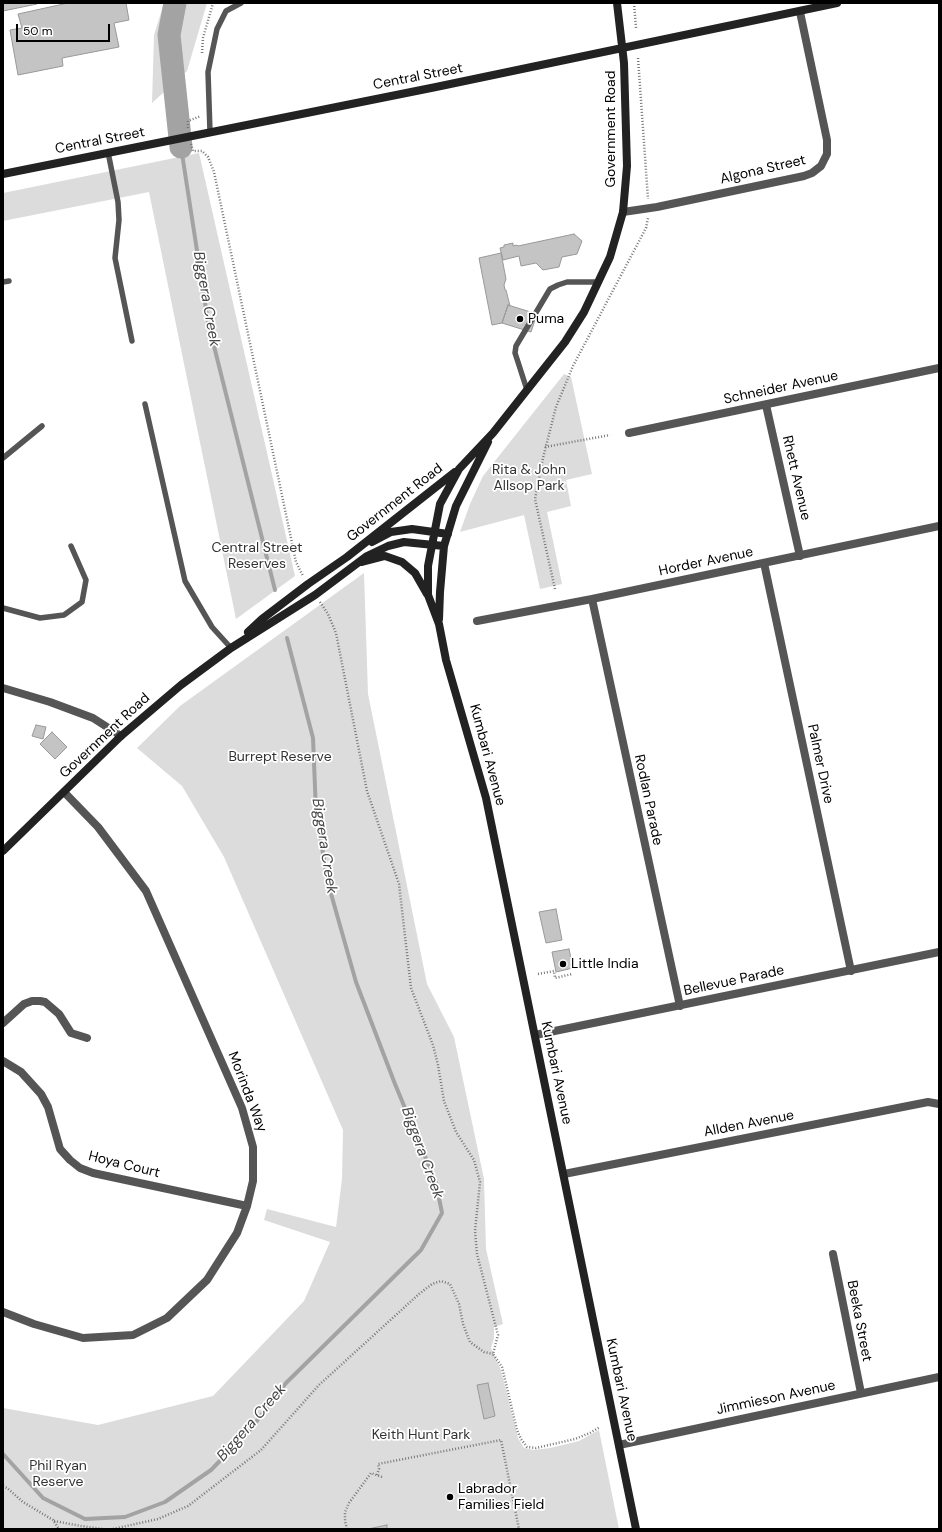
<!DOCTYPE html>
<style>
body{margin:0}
#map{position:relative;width:942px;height:1532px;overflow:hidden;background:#fff;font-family:"DM Sans",sans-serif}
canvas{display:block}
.frame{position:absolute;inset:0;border:4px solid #000;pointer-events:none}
.scale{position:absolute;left:16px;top:24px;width:94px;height:18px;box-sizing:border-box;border:2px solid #000;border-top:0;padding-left:5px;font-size:12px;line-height:14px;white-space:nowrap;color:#000;-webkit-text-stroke:3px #fff;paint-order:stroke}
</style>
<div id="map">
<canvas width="942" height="1532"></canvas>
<div class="frame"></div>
<div class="scale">50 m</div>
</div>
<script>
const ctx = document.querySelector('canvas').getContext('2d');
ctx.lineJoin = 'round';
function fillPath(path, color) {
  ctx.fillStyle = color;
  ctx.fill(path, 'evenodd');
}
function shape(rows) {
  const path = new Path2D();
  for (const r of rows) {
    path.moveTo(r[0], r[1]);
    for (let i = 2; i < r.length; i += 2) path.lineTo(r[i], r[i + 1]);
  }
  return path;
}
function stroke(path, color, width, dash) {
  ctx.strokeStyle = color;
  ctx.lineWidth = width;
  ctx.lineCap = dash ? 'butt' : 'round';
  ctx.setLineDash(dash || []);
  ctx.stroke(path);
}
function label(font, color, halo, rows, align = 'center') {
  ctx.font = font + ' "DM Sans",sans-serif';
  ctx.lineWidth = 3.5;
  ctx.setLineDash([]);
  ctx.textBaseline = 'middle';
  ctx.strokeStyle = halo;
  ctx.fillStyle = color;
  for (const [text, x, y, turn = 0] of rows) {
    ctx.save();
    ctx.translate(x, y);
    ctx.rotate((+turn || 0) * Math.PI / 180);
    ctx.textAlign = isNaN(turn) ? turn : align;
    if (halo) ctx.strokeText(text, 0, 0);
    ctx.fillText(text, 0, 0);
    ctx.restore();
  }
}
const green = shape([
 [164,3,207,3,187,71,152,103,154,35],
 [199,153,295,576,236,619,149,192,3,221,3,193],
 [564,374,571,377,592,474,566,480,571,506,547,512,562,584,540,589,524,515,460,532,470,504,483,476],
 [364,573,368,694,427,984,454,1037,484,1179,486,1249,503,1324,494,1327,494,1338,491,1348,501,1370,518,1438,524,1448,534,1450,550,1448,579,1441,599,1430,619,1529,3,1529,3,1408,98,1425,213,1396,304,1301,330,1242,264,1220,267,1209,336,1227,342,1179,343,1130,224,857,182,786,137,748,180,706]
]);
const stream = shape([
 [181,147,208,322,275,590],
 [3,1454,43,1498,85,1519,125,1517,165,1502,211,1470,249,1431,286,1383,421,1250,442,1213,436,1183,395,1084,356,982,328,883,316,812,313,738,287,638]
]);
const river = shape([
 [175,3,169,35,181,147]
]);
const building = shape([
 [3,3,37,3,37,4,3,11,3,3],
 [68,3,126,3,129,20,114,23,119,47,62,58,63,66,18,75,10,30,22,28,18,14,68,3],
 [574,234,582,241,577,254,562,257,559,267,543,270,536,263,521,266,519,256,503,260,500,248,504,247,504,245,513,243,513,246,517,245,518,246,574,234],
 [501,253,506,279,504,285,505,290,506,290,510,306,508,305,502,323,492,325,479,258,501,253],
 [508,305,537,314,531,332,502,323,508,305],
 [36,725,46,727,43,739,32,736,36,725],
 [52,732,67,747,55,759,40,744,52,732],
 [556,909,562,940,546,943,539,912,556,909],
 [569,949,573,968,556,972,552,952,569,949],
 [488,1383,495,1416,484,1419,477,1385,488,1383],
 [387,1525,387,1529,368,1529,387,1525]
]);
const path = shape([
 [634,3,636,28],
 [202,53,203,38,213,3],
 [638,58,648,199],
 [188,128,188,121,201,116],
 [191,144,193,151,202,151,208,157,214,172,296,562,303,576],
 [545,447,610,435],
 [555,589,535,499,543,458,556,407,573,366,646,228,648,218],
 [320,602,328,614,336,633,367,791,399,884,411,988,433,1045,438,1065,444,1101,456,1132,474,1160,480,1182,475,1231,477,1254,498,1335,493,1354,502,1367,517,1430,521,1439,527,1447,536,1448,575,1439,590,1433,600,1427],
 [538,974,554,971,555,978,572,974],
 [377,1475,379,1469,378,1464,501,1440,519,1529],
 [3,1486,7,1488,23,1502,53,1520,59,1529],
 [54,1521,81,1526,103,1529],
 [113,1529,158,1519,188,1506,261,1450,319,1385,419,1294,432,1284,441,1281,450,1284,459,1304,463,1324,470,1342,484,1352,493,1354],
 [347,1529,345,1521,345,1512,349,1503,371,1473,382,1477]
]);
const lane = shape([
 [210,132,208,72,217,29,226,11,241,3],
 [108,152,118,202,119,220,115,258,132,341],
 [3,282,9,281],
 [527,390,517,359,515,353,516,346,550,289,558,285,567,282,599,282],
 [145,404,185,581,212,627,231,648],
 [3,458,42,426],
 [3,608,40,618,64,615,82,602,86,580,71,546]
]);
const street = shape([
 [623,212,657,207,804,176,812,173,821,166,827,154,827,140,800,12],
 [766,405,800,556],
 [629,433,939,368],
 [764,563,851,971],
 [592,599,680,1006],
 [477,621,592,599,939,526],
 [3,688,50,702,93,718,121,736],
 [3,1023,24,1004,32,1001,40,1001,45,1002,59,1014,71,1033,87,1038],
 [535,1035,939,952],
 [3,1061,21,1072,41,1094,48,1107,60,1149,70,1160,80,1168,93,1173,247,1206],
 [564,1174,928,1102,939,1104],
 [833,1254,861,1393],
 [3,1312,34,1324,83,1338,133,1335,167,1318,207,1280,237,1233,247,1206,253,1181,253,1147,242,1108,146,891,98,827,64,792],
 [619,1445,939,1377]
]);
const secondary = shape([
 [617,3,624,63,627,166,623,212,610,257,584,312,565,342,493,433,459,469,440,504,428,566,428,595,439,624,446,660,486,798,636,1529],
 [3,174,436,87,837,3],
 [372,542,391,532,412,529,448,534],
 [362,562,385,556,402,562,415,573,427,594],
 [439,619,440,592,444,546,456,506,488,442],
 [248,632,262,619,308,584,347,557,455,472],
 [3,851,121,736,181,685,231,648,315,595,367,556,388,546,404,542,444,546]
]);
const markers = [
 [520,319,4,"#000"],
 [563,964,4,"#000"],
 [450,1497,4,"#000"]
];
const streetNames = [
 ["Central Street",418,77,-11],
 ["Government Road",611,129,-90],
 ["Central Street",100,141,-11],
 ["Algona Street",763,170,-13],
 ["Schneider Avenue",781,388,-12],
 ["Rhett Avenue",796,478,77],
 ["Government Road",395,503,-38],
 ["Horder Avenue",706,562,-12],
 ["Government Road",105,736,-43],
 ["Kumbari Avenue",487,755,75],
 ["Palmer Drive",820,764,78],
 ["Rodlan Parade",648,800,78],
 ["Bellevue Parade",734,981,-12],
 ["Kumbari Avenue",556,1073,78],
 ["Morinda Way",247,1092,69],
 ["Allden Avenue",749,1124,-11],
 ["Hoya Court",124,1165,14],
 ["Beeka Street",859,1321,79],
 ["Kumbari Avenue",621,1390,78],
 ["Jimmieson Avenue",776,1398,-12]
];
const poiNames = [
 ["Puma",528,319],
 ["Little India",571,964],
 ["Labrador",458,1489],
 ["Families Field",458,1505]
];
const parkNames = [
 ["Rita & John",529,470],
 ["Allsop Park",529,486],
 ["Central Street",257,548],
 ["Reserves",257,564],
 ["Burrept Reserve",280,757],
 ["Keith Hunt Park",421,1435],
 ["Phil Ryan",58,1466],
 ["Reserve",58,1482]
];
const waterNames = [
 ["Biggera Creek",206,299,80],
 ["Biggera Creek",324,846,81],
 ["Biggera Creek",422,1153,70],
 ["Biggera Creek",252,1423,-49]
];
fillPath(green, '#dcdcdc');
stroke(stream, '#a3a3a3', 4);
stroke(river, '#a3a3a3', 23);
fillPath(building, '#c4c4c4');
stroke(building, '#999', 1);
stroke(path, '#777', 2.5, [1, 2]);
stroke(lane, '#555', 5.5);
stroke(street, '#555', 8);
stroke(secondary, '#222', 8);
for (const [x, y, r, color] of markers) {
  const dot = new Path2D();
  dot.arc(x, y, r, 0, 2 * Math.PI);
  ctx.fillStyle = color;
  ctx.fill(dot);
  stroke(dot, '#fff', 1.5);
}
label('14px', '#000', '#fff', streetNames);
label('14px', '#000', '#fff', poiNames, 'left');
label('14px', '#333', '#fff', parkNames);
label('italic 15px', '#444', '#fff', waterNames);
</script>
